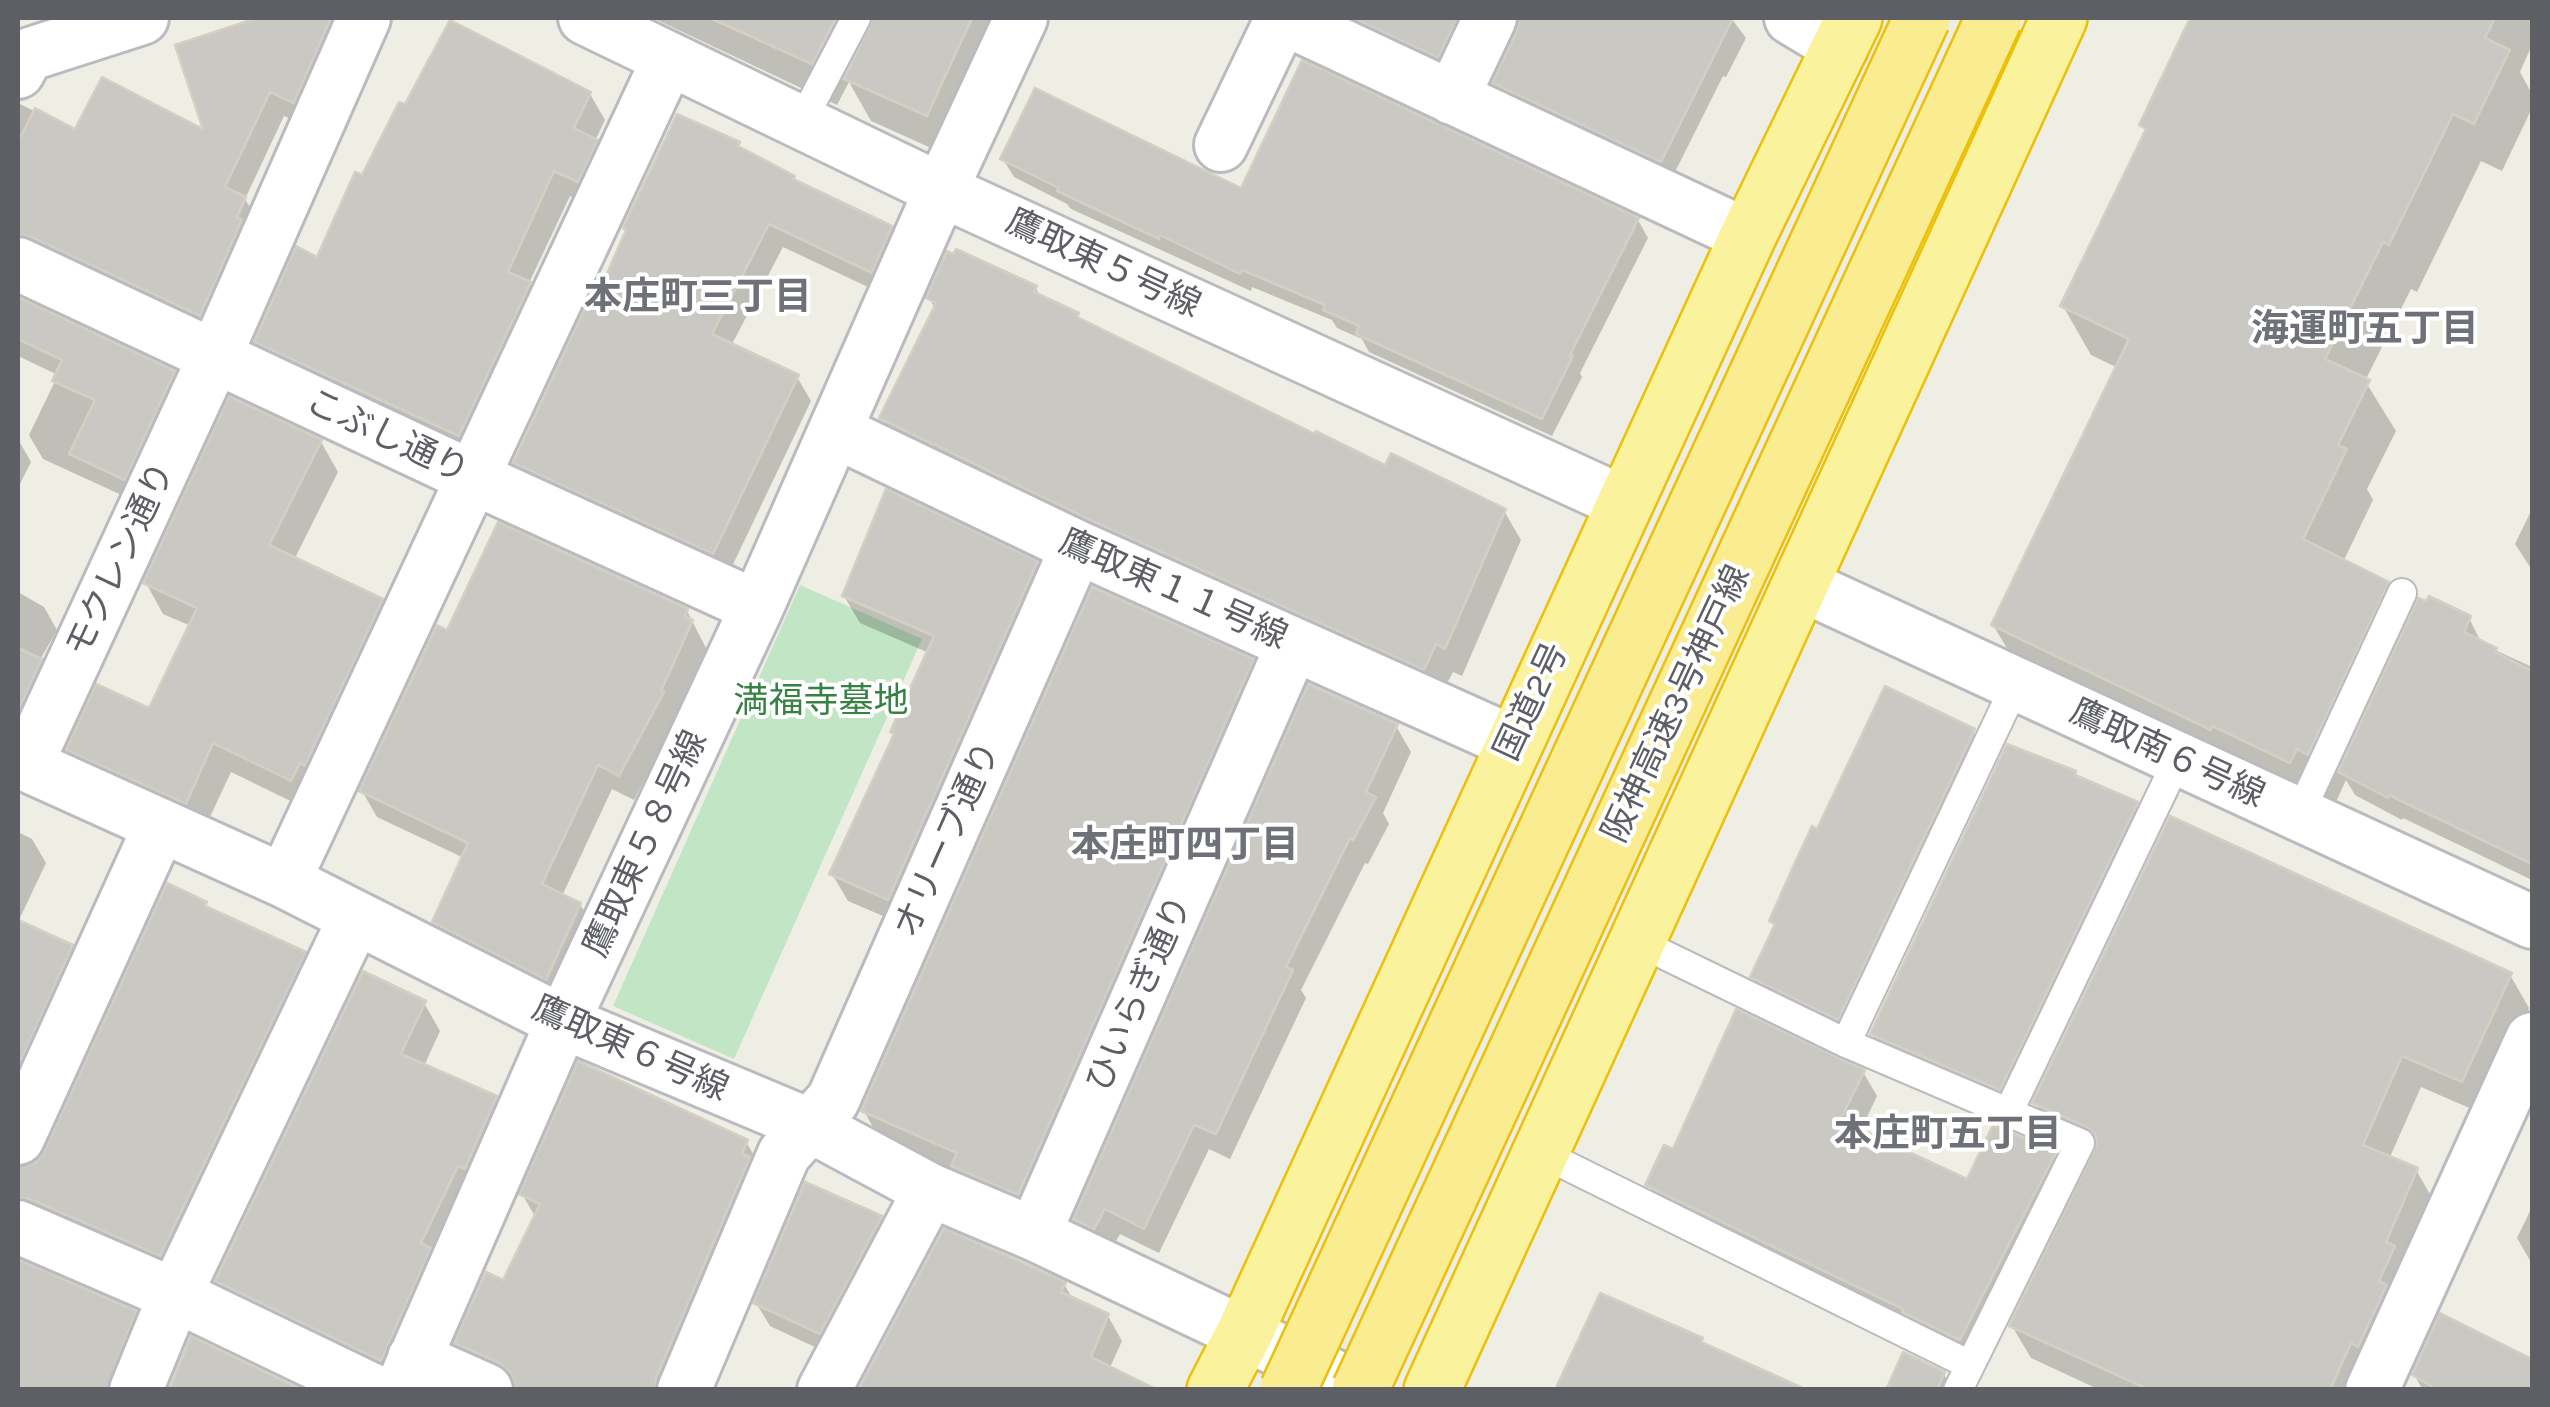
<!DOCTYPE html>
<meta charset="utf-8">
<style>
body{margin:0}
#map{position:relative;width:2550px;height:1407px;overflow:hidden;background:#efeee5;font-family:Karla,sans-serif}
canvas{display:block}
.frame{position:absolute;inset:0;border:20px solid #5d5f65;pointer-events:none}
</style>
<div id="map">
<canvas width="2550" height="1407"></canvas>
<div class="frame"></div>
</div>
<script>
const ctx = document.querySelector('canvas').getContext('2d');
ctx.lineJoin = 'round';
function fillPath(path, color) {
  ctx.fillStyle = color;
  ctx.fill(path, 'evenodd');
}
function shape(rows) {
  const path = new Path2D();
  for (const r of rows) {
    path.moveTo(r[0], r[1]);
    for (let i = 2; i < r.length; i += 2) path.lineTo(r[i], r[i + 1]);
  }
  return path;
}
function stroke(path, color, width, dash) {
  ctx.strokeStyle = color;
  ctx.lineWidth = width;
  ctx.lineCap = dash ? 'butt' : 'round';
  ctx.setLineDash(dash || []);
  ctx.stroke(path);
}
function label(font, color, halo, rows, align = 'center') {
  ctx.font = font + ' Karla,"Noto Sans JP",sans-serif';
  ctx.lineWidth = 8;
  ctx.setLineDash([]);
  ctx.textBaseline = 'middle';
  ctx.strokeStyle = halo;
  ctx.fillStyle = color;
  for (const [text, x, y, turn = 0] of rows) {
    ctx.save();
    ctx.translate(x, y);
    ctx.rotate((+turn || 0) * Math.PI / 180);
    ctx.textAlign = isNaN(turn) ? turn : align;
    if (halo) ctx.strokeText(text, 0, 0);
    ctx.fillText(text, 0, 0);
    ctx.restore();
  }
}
const green = shape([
 [800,585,922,639,734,1059,613,1006]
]);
const shadow = shape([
 [265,18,314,18,328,23,342,48,308,126,284,116,245,199,259,223,214,339,18,263,18,103,76,132,207,134,178,47],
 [653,18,840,18,860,53,879,32,885,18,1016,18,951,157,871,121,849,82,837,105],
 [1328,18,1477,18,1448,74],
 [1522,18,1731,18,1746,38,1726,77,1723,76,1672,178,1506,101,1495,83,1520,32],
 [2194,18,2532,18,2532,45,2520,72,2532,94,2532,108,2502,171,2481,161,2417,292,2411,289,2365,381,2396,431,2367,489,2373,500,2343,562,2387,584,2409,623,2469,618,2482,644,2532,667,2532,880,2403,818,2402,820,2355,795,2346,780,2336,802,2325,796,2318,810,2022,673,1993,625,2118,368,2091,355,2063,306,2147,134,2142,125],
 [1293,90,1638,220,1648,238,1580,373,1582,377,1552,436,1369,352,1362,339,1337,328,1332,320,1252,287,1251,291,1071,209,1067,204,1014,177,1003,159,1239,192],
 [590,94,605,120,595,141,611,168,593,207,570,196,529,283,545,310,474,461,272,368,257,342,318,260,406,108],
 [738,144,742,151,793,177,796,183,891,228,904,252,885,295,783,247,731,346,797,377,811,401,727,577,529,486,516,463,593,311],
 [1035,287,1041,298,1077,315,1081,322,1386,468,1504,511,1521,540,1462,676,1453,672,1440,697,899,447,882,418,936,310,929,298],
 [18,300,173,373,187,397,139,503,43,459,29,435,58,375,18,356],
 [18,439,31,462,18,488],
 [321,442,338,472,294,560,381,601,398,632,309,810,231,772,203,832,86,780,69,750,150,712,191,626,163,614,146,583],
 [2532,509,2532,570,2515,544],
 [1036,563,1052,590,904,925,848,901,832,874,896,737,893,732,929,653,860,623,844,596],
 [18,592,44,607,57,630,40,660,53,684,18,740],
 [687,611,706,648,675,716,676,719,634,800,612,789,562,896,580,904,594,930,561,1004,449,947,434,922,464,858,377,817,362,791,448,633],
 [1252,661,1267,688,1034,1220,969,1193,956,1171,879,1138,864,1111],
 [1396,726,1411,752,1383,813,1389,824,1368,864,1365,863,1301,990,1306,998,1230,1159,1209,1149,1159,1253,1120,1234,1109,1254,1091,1245,1076,1219],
 [1973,731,1990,760,1855,1047,1770,1006,1753,977,1776,929,1771,921,1818,832],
 [2075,773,2078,779,2136,804,2146,820,2009,1104,1882,1050,1872,1034],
 [18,832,32,839,46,863,19,920,21,925,71,947,86,972,18,1121],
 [205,904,210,911,304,954,318,979,174,1279,18,1226,18,1170,36,1165],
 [2510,975,2529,1008,2481,1113,2421,1087,2389,1159,2416,1170,2435,1203,2362,1390,2100,1390,2031,1358,2012,1326,2095,1153,2054,1136,2035,1103],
 [424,1003,440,1031,424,1066,495,1098,512,1126,397,1387,234,1309,218,1281],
 [1863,1072,1877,1096,1860,1132,1968,1183,2054,1154,2068,1178,1974,1363,1662,1209,1648,1185,1674,1152],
 [746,1142,761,1167,676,1390,518,1390,471,1368,457,1343,504,1283,536,1218,522,1194],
 [2532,1207,2532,1264,2517,1238],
 [881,1218,894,1241,834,1356,770,1326,756,1303],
 [18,1262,134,1313,149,1338,127,1390,18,1390],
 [1064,1284,1074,1301,1108,1316,1122,1341,1107,1374,861,1390],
 [2441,1316,2532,1362,2532,1390,2423,1390,2414,1375],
 [1944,1374,1952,1390,1889,1390]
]);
const building = shape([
 [257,18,331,18,294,103,270,92,225,187,246,197,237,217,242,220,200,316,31,237,18,234,18,142,35,108,75,129,102,77,203,129,175,45,257,18],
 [710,18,836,18,812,64,710,18],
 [873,18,972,18,927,116,844,79,873,18],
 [1353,18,1457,18,1438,58,1353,18],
 [1520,18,1733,18,1661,162,1492,83,1517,31,1520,18],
 [2190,18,2495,18,2485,38,2510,50,2474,124,2453,114,2389,245,2383,242,2325,359,2370,380,2338,445,2347,449,2303,539,2389,582,2308,755,2297,749,2290,763,2212,726,2211,730,1991,625,2129,339,2060,306,2146,129,2139,125,2190,18],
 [450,20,591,92,574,128,598,140,578,182,554,171,508,272,531,282,459,436,254,342,296,246,317,257,355,172,362,175,399,102,405,104,450,20],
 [1302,60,1639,218,1570,355,1573,356,1542,419,1356,334,1359,326,1323,310,1325,305,1242,270,1240,274,1160,235,1159,239,1057,191,1059,188,1000,159,1035,88,1241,188,1302,60],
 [677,114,740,142,738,146,795,176,793,179,892,226,872,273,769,224,712,334,799,375,713,554,513,463,586,306,592,308,626,230,623,228,677,114],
 [956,249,1037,286,1034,292,1079,313,1077,317,1315,434,1316,431,1385,465,1391,453,1506,509,1445,649,1436,644,1424,670,1090,520,879,418,936,303,926,298,947,251,953,254,956,249],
 [18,297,175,371,125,480,69,454,95,400,52,381,62,360,18,339,18,297],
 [229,396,322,440,269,545,383,599,305,766,300,763,291,781,213,743,186,804,66,750,96,684,149,708,197,608,143,583,229,396],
 [886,489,1038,561,888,900,829,874,894,734,890,732,934,636,842,596,886,489],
 [498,522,688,609,685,617,693,620,661,691,664,692,619,776,598,765,542,884,581,903,546,980,432,922,468,843,359,791,437,625,447,630,498,522],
 [1092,587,1254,659,1018,1195,951,1166,957,1153,861,1111,1092,587],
 [2429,596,2471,616,2464,632,2497,648,2495,652,2532,671,2532,864,2389,795,2388,798,2338,772,2418,598,2426,601,2429,596],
 [18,648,42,659,18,712,18,648],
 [1308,684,1398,724,1366,792,1376,797,1353,840,1350,838,1286,967,1293,970,1216,1134,1194,1125,1144,1229,1105,1209,1094,1229,1073,1219,1308,684],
 [1885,686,1975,729,1838,1020,1750,977,1775,924,1769,921,1793,867,1812,826,1817,829,1885,686],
 [2007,744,2076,771,2075,775,2138,802,2000,1090,1870,1034,2007,744],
 [2170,816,2512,973,2462,1082,2402,1056,2363,1145,2418,1168,2386,1242,2395,1246,2379,1281,2387,1285,2358,1347,2351,1343,2330,1390,2150,1390,2009,1326,2097,1143,2095,1134,2087,1127,2032,1103,2170,816],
 [167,883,207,902,205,906,306,952,160,1256,30,1199,18,1198,18,1167,35,1163,45,1150,167,883],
 [18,920,73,945,18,1067,18,920],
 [363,971,426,1001,401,1054,497,1096,465,1169,458,1166,421,1243,431,1248,381,1361,215,1281,363,971],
 [1736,1009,1865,1070,1840,1120,1967,1179,1993,1125,2056,1152,1960,1340,1902,1312,1903,1309,1645,1185,1664,1145,1673,1149,1736,1009],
 [578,1061,748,1140,742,1154,750,1157,656,1378,655,1390,516,1390,511,1373,499,1363,454,1343,486,1272,503,1280,540,1204,519,1194,578,1061],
 [805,1182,882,1216,820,1334,753,1303,805,1182],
 [944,1228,1066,1282,1061,1292,1109,1314,1091,1357,1158,1390,858,1390,944,1228],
 [18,1259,136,1311,107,1390,18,1390,18,1259],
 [1600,1293,1703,1338,1701,1342,1807,1390,1555,1390,1600,1293],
 [2440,1313,2532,1359,2532,1390,2438,1390,2412,1375,2440,1313],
 [191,1336,302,1390,169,1390,191,1336],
 [1903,1352,1945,1372,1937,1390,1886,1390,1903,1352]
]);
const service = shape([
 [801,123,856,18],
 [2299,815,2402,593],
 [1638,942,1846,1043,2080,1143,1958,1390],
 [1846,1043,2016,684],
 [2008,1113,2178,759],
 [1541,1153,1970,1365]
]);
const minor = shape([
 [585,18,941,190,1624,503],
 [1283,18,1748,236],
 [1791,18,1841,48],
 [18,72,27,55,142,18],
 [1452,98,1490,18],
 [1221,145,1282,18],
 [18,264,474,478,757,607],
 [835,431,1077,547,1514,743],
 [1802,585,2532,922],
 [18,761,284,881,563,1022,809,1125,930,1190,1034,1234,1363,1390],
 [26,765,215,356,364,18],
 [284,881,668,60],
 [18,1138,160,826],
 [18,1227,175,1295,372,1390],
 [1034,1234,1293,644],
 [414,1358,486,1390],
 [136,1390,175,1295,355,918],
 [401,1390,554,1041,757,607,941,190,1021,18],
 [684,1390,784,1154,833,1100,1077,547],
 [824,1390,930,1190],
 [2372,1390,2532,1039]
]);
const trunk = shape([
 [1215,1390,1245,1332,1748,236,1854,18],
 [1432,1390,2059,18]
]);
const motorwayBridge = shape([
 [1288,1390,1922,18],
 [1360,1390,1994,18]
]);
const streetNames = [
 ["鷹取東５号線",1103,264,25],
 ["こぶし通り",387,437,25],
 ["モクレン通り",121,560,-65],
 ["鷹取東１１号線",1173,590,24],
 ["国道2号",1532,702,-65],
 ["阪神高速3号神戸線",1677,704,-65],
 ["鷹取南６号線",2167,754,25],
 ["オリーブ通り",948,840,-66],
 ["鷹取東５８号線",646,844,-65],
 ["ひいらぎ通り",1140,994,-66],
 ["鷹取東６号線",630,1049,24]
];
const parkNames = [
 ["満福寺墓地",821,702]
];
const neighbourhoodNames = [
 ["本庄町三丁目",698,298],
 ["海運町五丁目",2365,330],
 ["本庄町四丁目",1185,846],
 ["本庄町五丁目",1948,1135]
];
fillPath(green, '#c2e5c6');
fillPath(shadow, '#0003');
fillPath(building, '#cac8c2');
stroke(building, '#d3d0c3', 2.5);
stroke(service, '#babbc0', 32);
stroke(minor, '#babbc0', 58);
stroke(trunk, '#ecc007', 60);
stroke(service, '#fff', 28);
stroke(minor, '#fff', 52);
stroke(trunk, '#fbf29e', 55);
stroke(motorwayBridge, '#ecc007', 60, []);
stroke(motorwayBridge, '#faec91', 55);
label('35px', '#5d5f65', '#fff', streetNames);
label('35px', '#378143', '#fff', parkNames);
label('bold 38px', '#6e7177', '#fff', neighbourhoodNames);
</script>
